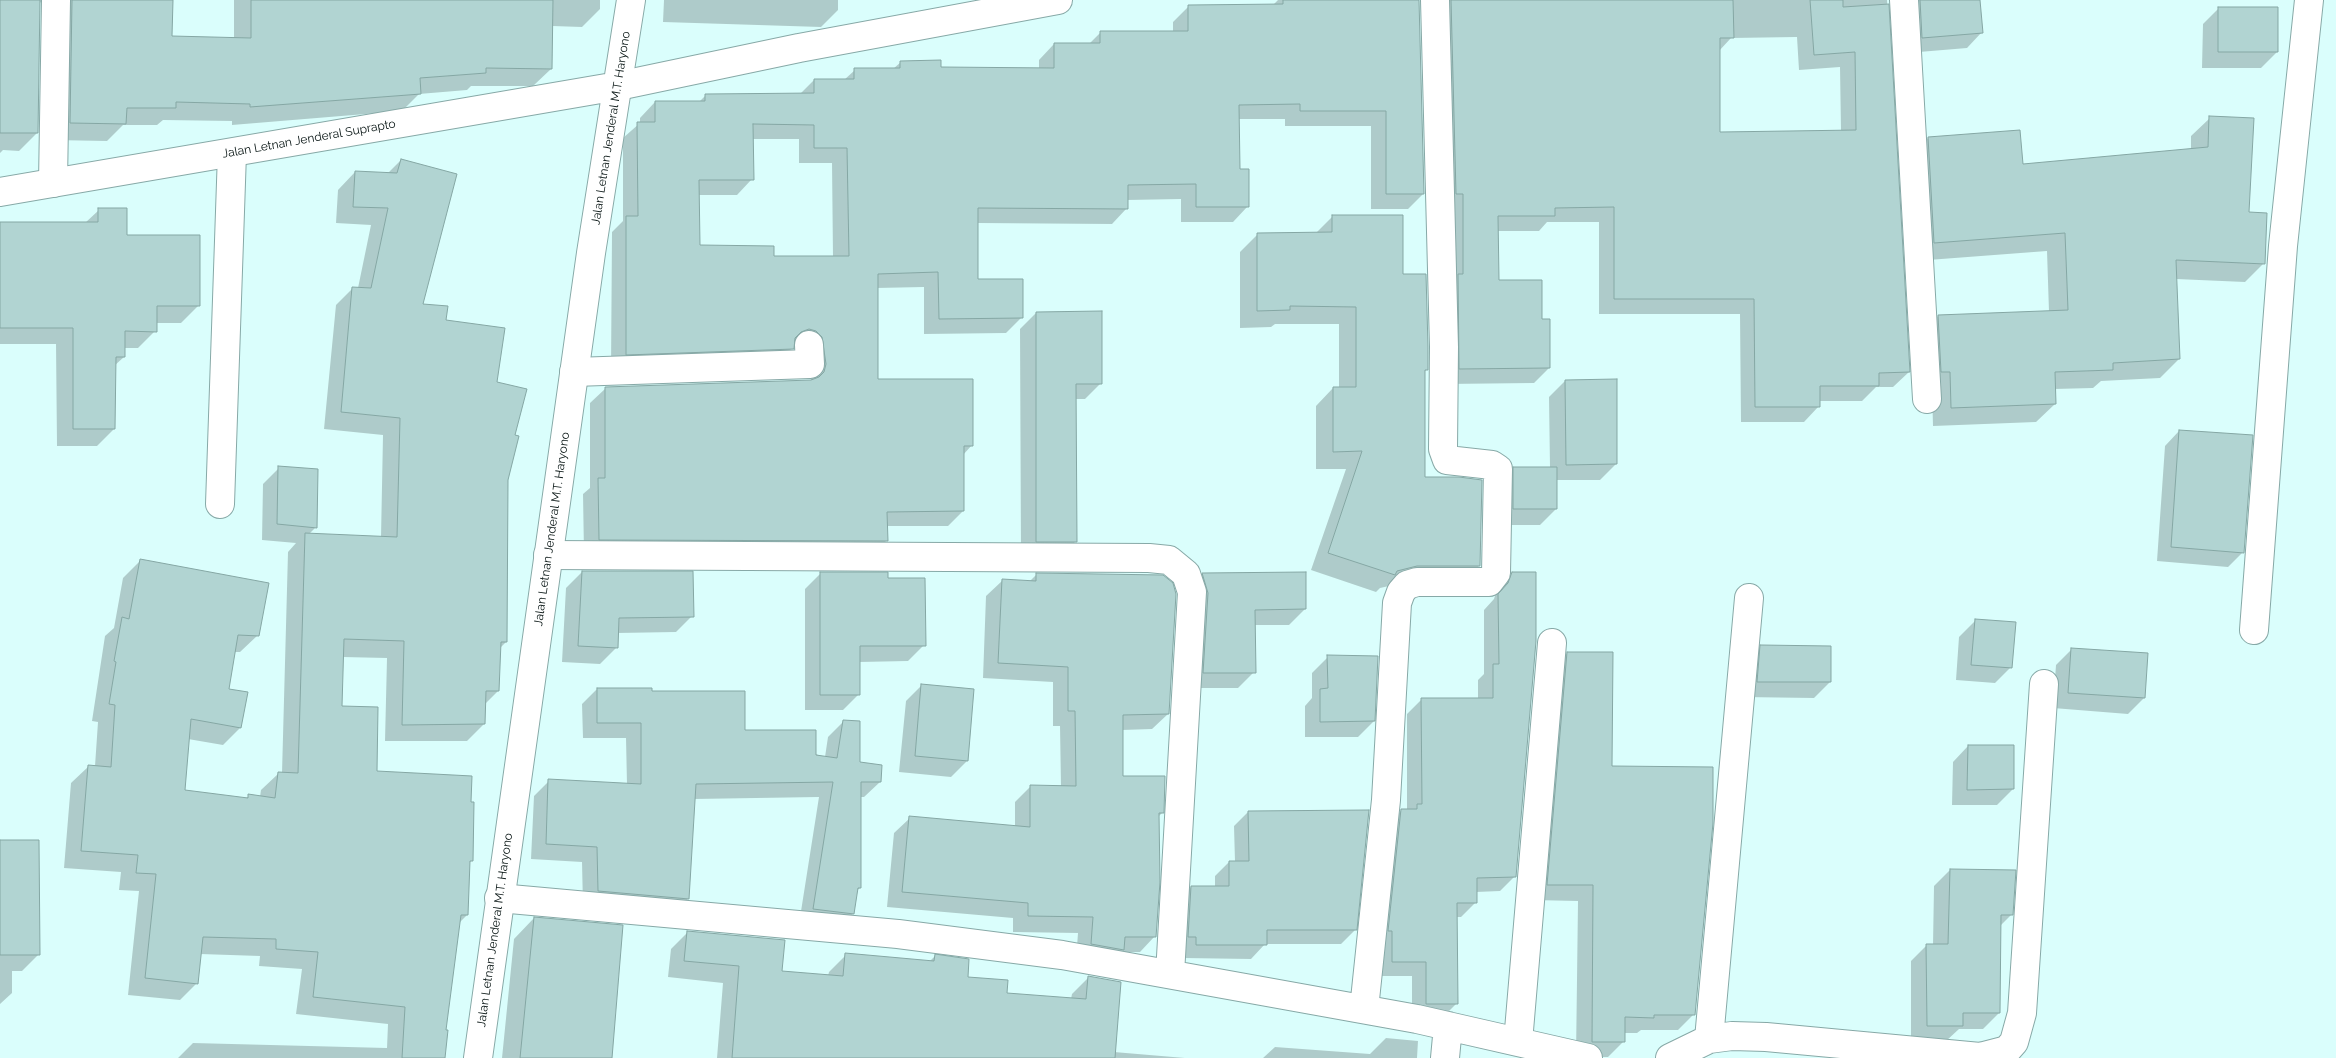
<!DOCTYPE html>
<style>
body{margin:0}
canvas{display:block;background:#dafefc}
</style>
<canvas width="2336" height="1058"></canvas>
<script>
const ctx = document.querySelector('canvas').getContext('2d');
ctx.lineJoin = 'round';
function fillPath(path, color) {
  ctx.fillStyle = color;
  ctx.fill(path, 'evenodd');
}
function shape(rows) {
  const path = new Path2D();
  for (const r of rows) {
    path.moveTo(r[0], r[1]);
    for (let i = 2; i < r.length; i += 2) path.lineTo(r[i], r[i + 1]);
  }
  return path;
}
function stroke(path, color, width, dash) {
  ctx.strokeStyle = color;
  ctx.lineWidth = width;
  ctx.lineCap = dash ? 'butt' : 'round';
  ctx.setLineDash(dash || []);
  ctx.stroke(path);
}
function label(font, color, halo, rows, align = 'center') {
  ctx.font = font + ' Raleway,sans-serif';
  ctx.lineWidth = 5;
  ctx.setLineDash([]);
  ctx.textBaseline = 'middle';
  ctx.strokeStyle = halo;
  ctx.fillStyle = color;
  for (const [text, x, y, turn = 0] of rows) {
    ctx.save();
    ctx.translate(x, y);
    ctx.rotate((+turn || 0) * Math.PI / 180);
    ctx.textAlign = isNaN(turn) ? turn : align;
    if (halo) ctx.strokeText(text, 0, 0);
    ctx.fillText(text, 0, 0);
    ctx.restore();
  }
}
const shadow = shape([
 [0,0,172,0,171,38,234,40,234,0,600,0,600,9,582,27,552,26,551,69,533,86,471,86,467,90,419,94,402,111,232,125,232,121,163,120,157,125,123,125,107,141,52,140,47,4,39,2,37,133,19,151,3,150,0,153],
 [664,0,838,0,838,10,821,27,663,22],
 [1278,0,1418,0,1423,194,1408,209,1371,209,1371,126,1285,126,1285,119,1238,119,1238,170,1248,206,1233,222,1181,222,1181,199,1127,200,1127,208,1112,224,977,223,977,281,1022,317,1006,333,924,334,924,287,876,288,876,380,972,445,963,455,963,511,948,526,886,526,886,541,871,556,584,554,583,494,590,488,590,403,606,388,811,381,807,352,801,346,793,344,792,348,777,364,611,369,612,232,623,221,623,138,640,123,640,118,655,102,699,102,706,95,800,94,814,80,844,80,855,70,893,69,901,62,940,69,1039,69,1039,60,1054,44,1089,44,1101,32,1173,32,1173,22,1188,7,1273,5],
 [752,139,799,139,799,163,832,163,833,258,773,257,699,247,698,195,737,195,752,179],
 [1433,0,1887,0,1909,372,1893,387,1876,387,1862,401,1819,401,1819,406,1804,422,1741,422,1740,314,1599,314,1599,222,1547,222,1539,231,1497,231,1497,282,1541,320,1549,368,1534,383,1445,384],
 [1797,37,1799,70,1840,67,1841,131,1718,134,1719,51,1731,38],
 [1891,0,1979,0,1982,32,1967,48,1907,53],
 [2219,8,2277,52,2261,68,2202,68,2203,24],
 [2210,118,2248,213,2264,263,2245,282,2176,279,2179,359,2160,378,2101,381,2093,388,2054,389,2055,404,2036,422,1933,426,1932,390,1920,335,1938,316,2049,312,2047,251,1915,261,1909,157,1928,138,2022,166,2191,150,2191,136],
 [401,160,421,305,445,321,496,383,514,436,507,480,506,642,499,649,498,691,485,704,484,724,467,741,385,741,387,658,342,657,341,708,376,772,471,861,469,863,467,915,458,924,444,1031,444,1058,178,1058,193,1043,387,1048,388,1024,296,1014,302,969,259,966,260,956,200,954,197,983,180,1000,128,995,139,891,119,890,121,872,64,868,71,783,89,766,95,766,98,722,92,721,105,636,114,628,123,578,140,561,258,635,240,652,234,652,227,690,240,728,223,745,188,739,184,791,245,799,249,796,260,797,261,790,279,773,282,773,288,552,296,543,262,540,263,484,279,468,315,528,309,534,381,537,383,435,324,429,336,305,353,288,358,288,371,225,336,223,338,190,355,172,387,174],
 [99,210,198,306,181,323,155,323,155,331,138,348,124,348,124,357,114,366,114,429,97,446,57,446,56,344,0,344,0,227,85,223],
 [1332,217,1402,276,1427,369,1424,372,1424,479,1479,566,1462,584,1398,584,1380,588,1376,592,1311,570,1346,469,1316,469,1316,406,1333,388,1339,388,1339,324,1275,324,1271,327,1240,328,1240,252,1257,235,1315,234],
 [1036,313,1101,383,1085,399,1075,399,1075,542,1060,557,1021,557,1020,329],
 [1565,381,1616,464,1600,480,1556,480,1556,509,1540,525,1497,525,1498,484,1514,468,1550,468,1549,397],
 [2179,431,2243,552,2228,567,2157,561,2165,446],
 [582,572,692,616,676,632,617,633,616,648,600,664,562,662,566,588],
 [821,573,887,579,924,645,908,661,859,662,859,694,843,710,805,710,805,589],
 [1037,574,1168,714,1152,729,1122,730,1122,778,1162,813,1158,817,1155,936,1140,952,1120,952,1076,960,1078,933,1013,932,1013,918,887,907,894,833,910,818,1015,827,1015,802,1031,786,1061,787,1060,726,1053,726,1053,682,983,678,986,596,1002,581,1029,582],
 [1203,574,1305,609,1289,625,1254,625,1254,672,1238,688,1188,688,1187,590],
 [1512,574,1515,876,1500,891,1476,892,1476,902,1461,917,1455,917,1456,1004,1441,1019,1412,1019,1412,976,1378,976,1386,826,1401,811,1407,810,1407,714,1422,699,1478,699,1478,680,1484,674,1484,610,1494,599,1497,589],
 [1975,621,2011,667,1995,683,1956,680,1959,637],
 [1761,646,1830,682,1814,698,1742,697,1745,662],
 [2072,649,2144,698,2128,714,2053,708,2056,665],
 [1567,653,1610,767,1694,1014,1678,1030,1641,1030,1637,1033,1624,1033,1624,1041,1608,1057,1576,1057,1578,901,1532,900,1551,669],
 [1328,657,1374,721,1358,737,1305,737,1305,706,1312,698,1312,673],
 [922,685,967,761,951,777,899,772,906,701],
 [597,689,650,693,743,732,825,757,828,737,844,721,859,763,880,782,864,797,859,797,860,888,856,891,853,914,837,929,799,924,819,797,694,799,688,899,672,914,583,906,582,862,531,859,534,796,549,781,627,785,626,738,583,738,582,704],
 [1968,746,2013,789,1997,805,1952,805,1953,762],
 [1248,812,1355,930,1341,944,1265,944,1251,959,1183,958,1177,901,1191,887,1215,887,1215,876,1229,862,1235,862,1234,826],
 [0,841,38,955,22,971,12,971,12,993,0,1004],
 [1950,870,2012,914,1999,927,1999,1013,1983,1029,1959,1029,1946,1041,1911,1041,1911,961,1927,945,1933,945,1934,886],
 [534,918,610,1058,502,1058,514,939],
 [688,932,781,972,828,976,829,972,846,955,929,962,935,956,966,978,1006,994,1071,999,1072,994,1089,977,1114,1052,1185,1058,717,1058,723,983,668,977,671,949],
 [1386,1038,1418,1041,1417,1058,1263,1058,1275,1047,1370,1054]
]);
const building = shape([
 [0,0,40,0,38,133,0,133,0,0],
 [72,0,173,0,172,36,251,38,251,0,553,0,552,69,486,68,486,73,420,78,421,94,250,107,250,104,176,102,176,108,127,108,126,124,70,123,72,0],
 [1283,0,1419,0,1424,194,1386,194,1386,111,1300,111,1300,104,1239,105,1240,169,1249,169,1249,207,1196,207,1196,184,1128,185,1128,209,978,208,978,279,1023,279,1023,318,939,319,938,272,878,274,878,379,973,379,973,446,964,446,964,511,887,512,888,541,599,540,598,478,605,478,605,387,811,380,819,377,824,372,826,364,822,337,816,331,809,329,801,332,795,338,794,349,626,355,626,216,638,216,637,122,655,122,655,101,705,101,705,94,814,93,814,79,854,79,854,68,900,68,900,61,941,60,941,67,1054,68,1054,43,1100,43,1100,31,1188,31,1188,5,1283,4,1283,0],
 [753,124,814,125,814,148,847,148,849,256,774,256,774,246,700,245,699,180,754,180,753,124],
 [1451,0,1733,0,1734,38,1720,38,1720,132,1856,130,1855,52,1814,55,1810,0,1843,0,1843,7,1889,4,1910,372,1879,373,1879,386,1820,386,1820,407,1755,407,1754,299,1614,299,1614,207,1555,208,1555,216,1498,216,1499,280,1542,280,1542,319,1550,319,1550,368,1459,369,1458,274,1463,274,1463,194,1456,194,1451,0],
 [1920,0,1980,0,1983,33,1922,38,1920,0],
 [2218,7,2278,7,2278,52,2218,52,2218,7],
 [2209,116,2254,118,2249,212,2267,213,2265,264,2176,260,2180,359,2113,363,2113,370,2055,372,2056,404,1951,408,1950,372,1941,372,1938,315,2068,310,2065,233,1934,243,1928,137,2020,130,2023,164,2208,147,2209,116],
 [401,159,457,174,423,304,448,306,446,320,505,328,497,382,527,389,515,435,519,436,508,480,507,642,501,642,499,691,486,691,485,724,402,725,404,641,344,639,342,706,378,707,377,771,472,776,471,802,474,802,473,861,470,861,468,915,461,915,446,1030,448,1030,445,1058,402,1058,405,1007,313,997,318,952,276,949,276,939,203,937,198,984,145,978,156,874,136,873,138,855,81,851,88,765,111,767,115,705,109,704,116,662,114,661,122,617,129,619,140,559,269,583,259,636,238,635,229,689,248,692,241,728,191,719,185,790,248,798,248,794,275,798,278,772,298,773,305,533,397,537,400,418,341,412,352,287,371,288,388,208,353,207,355,171,397,173,401,159],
 [98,208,127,208,127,235,200,235,200,306,157,306,157,332,125,331,125,357,116,357,115,429,73,429,73,328,0,328,0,222,98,222,98,208],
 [1332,215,1403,215,1403,274,1426,274,1428,347,1428,370,1425,370,1425,477,1459,477,1482,480,1480,566,1417,566,1397,571,1395,575,1328,553,1362,451,1333,452,1333,387,1356,387,1356,307,1290,306,1290,310,1257,311,1257,233,1332,232,1332,215],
 [1102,311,1102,384,1076,384,1077,542,1036,542,1036,312,1102,311],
 [1617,379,1617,464,1566,465,1565,380,1617,379],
 [2179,430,2253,435,2244,553,2171,547,2179,430],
 [278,466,318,469,317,528,277,524,278,466],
 [1513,467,1557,467,1557,509,1513,509,1513,467],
 [582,571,693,571,694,617,619,618,618,648,578,646,582,571],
 [820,572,888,572,888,578,925,578,926,646,860,646,860,695,820,695,820,572],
 [1306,572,1306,609,1255,610,1256,673,1203,673,1208,593,1202,573,1306,572],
 [1512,572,1536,572,1536,641,1516,877,1477,878,1477,903,1457,903,1458,1004,1426,1004,1426,962,1392,962,1392,931,1388,931,1401,809,1417,809,1417,804,1422,804,1421,698,1493,698,1493,664,1499,664,1498,594,1508,583,1512,572],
 [1036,573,1163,575,1173,583,1176,594,1169,714,1123,715,1123,776,1165,776,1164,813,1159,813,1160,882,1156,937,1125,937,1124,950,1091,944,1093,917,1028,916,1028,903,902,892,909,816,1030,827,1030,785,1076,786,1075,711,1068,711,1068,667,998,663,1002,579,1036,581,1036,573],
 [1975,619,2016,622,2012,668,1971,665,1975,619],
 [1760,645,1831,646,1831,682,1757,682,1760,645],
 [2071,648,2148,653,2145,698,2068,693,2071,648],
 [1567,652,1613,652,1612,766,1713,767,1713,823,1695,1015,1654,1015,1654,1018,1625,1017,1625,1042,1592,1042,1593,885,1547,885,1567,652],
 [1327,655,1378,656,1375,721,1320,722,1320,689,1328,688,1327,655],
 [921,684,974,689,968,761,915,756,921,684],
 [597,688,652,688,652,691,745,691,745,730,816,730,816,755,837,758,843,720,860,721,860,762,882,765,881,782,861,782,861,888,858,888,854,914,813,909,833,782,696,784,689,899,598,891,597,847,546,844,548,779,641,784,641,723,597,723,597,688],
 [1968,745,2014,745,2014,789,1967,790,1968,745],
 [1369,810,1357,930,1267,930,1267,945,1196,945,1196,937,1188,937,1191,886,1229,886,1229,861,1249,861,1248,811,1369,810],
 [0,840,39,840,40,955,0,955,0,840],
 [1950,869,2016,870,2013,915,2001,915,2000,1013,1963,1013,1963,1026,1927,1026,1926,944,1948,944,1950,869],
 [534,917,623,925,612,1058,520,1058,534,917],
 [687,931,785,940,782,971,843,976,845,953,934,961,935,954,969,959,968,977,1008,980,1007,993,1086,999,1088,976,1121,982,1115,1058,732,1058,739,966,684,961,687,931]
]);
const minor = shape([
 [1904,0,1927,399],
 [618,86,799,48,1058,0],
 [53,183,56,0],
 [574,372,810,364,809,345],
 [220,504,232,153],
 [548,555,1149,558,1169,560,1186,574,1192,592,1170,974],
 [2254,630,2283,246,2309,0],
 [499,898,898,934,1062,955,1417,1019,1588,1058],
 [1364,1009,1386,800,1397,603,1401,592,1407,585,1417,582,1489,582,1496,573,1498,469,1492,465,1447,460,1443,449,1444,347,1435,0],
 [1709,1039,1749,598],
 [1518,1042,1552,643],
 [1445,1058,1448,1026],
 [1670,1058,1709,1039,1732,1036,1766,1037,1980,1057,2007,1050,2014,1042,2022,1013,2044,684]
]);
const major = shape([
 [0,192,618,86],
 [478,1058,591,253,631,0]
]);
const streetNames = [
 ["Jalan Letnan Jenderal M.T. Haryono",611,128,-81],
 ["Jalan Letnan Jenderal Suprapto",309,139,-10],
 ["Jalan Letnan Jenderal M.T. Haryono",552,529,-82],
 ["Jalan Letnan Jenderal M.T. Haryono",495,930,-82]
];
fillPath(shadow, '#0003');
fillPath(building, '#b1d4d2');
stroke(building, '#85a7a4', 1);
stroke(minor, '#87a9a7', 30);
stroke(major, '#87a9a7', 30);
stroke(minor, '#fff', 28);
stroke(major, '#fff', 28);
label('12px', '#051211', '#fff', streetNames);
</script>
